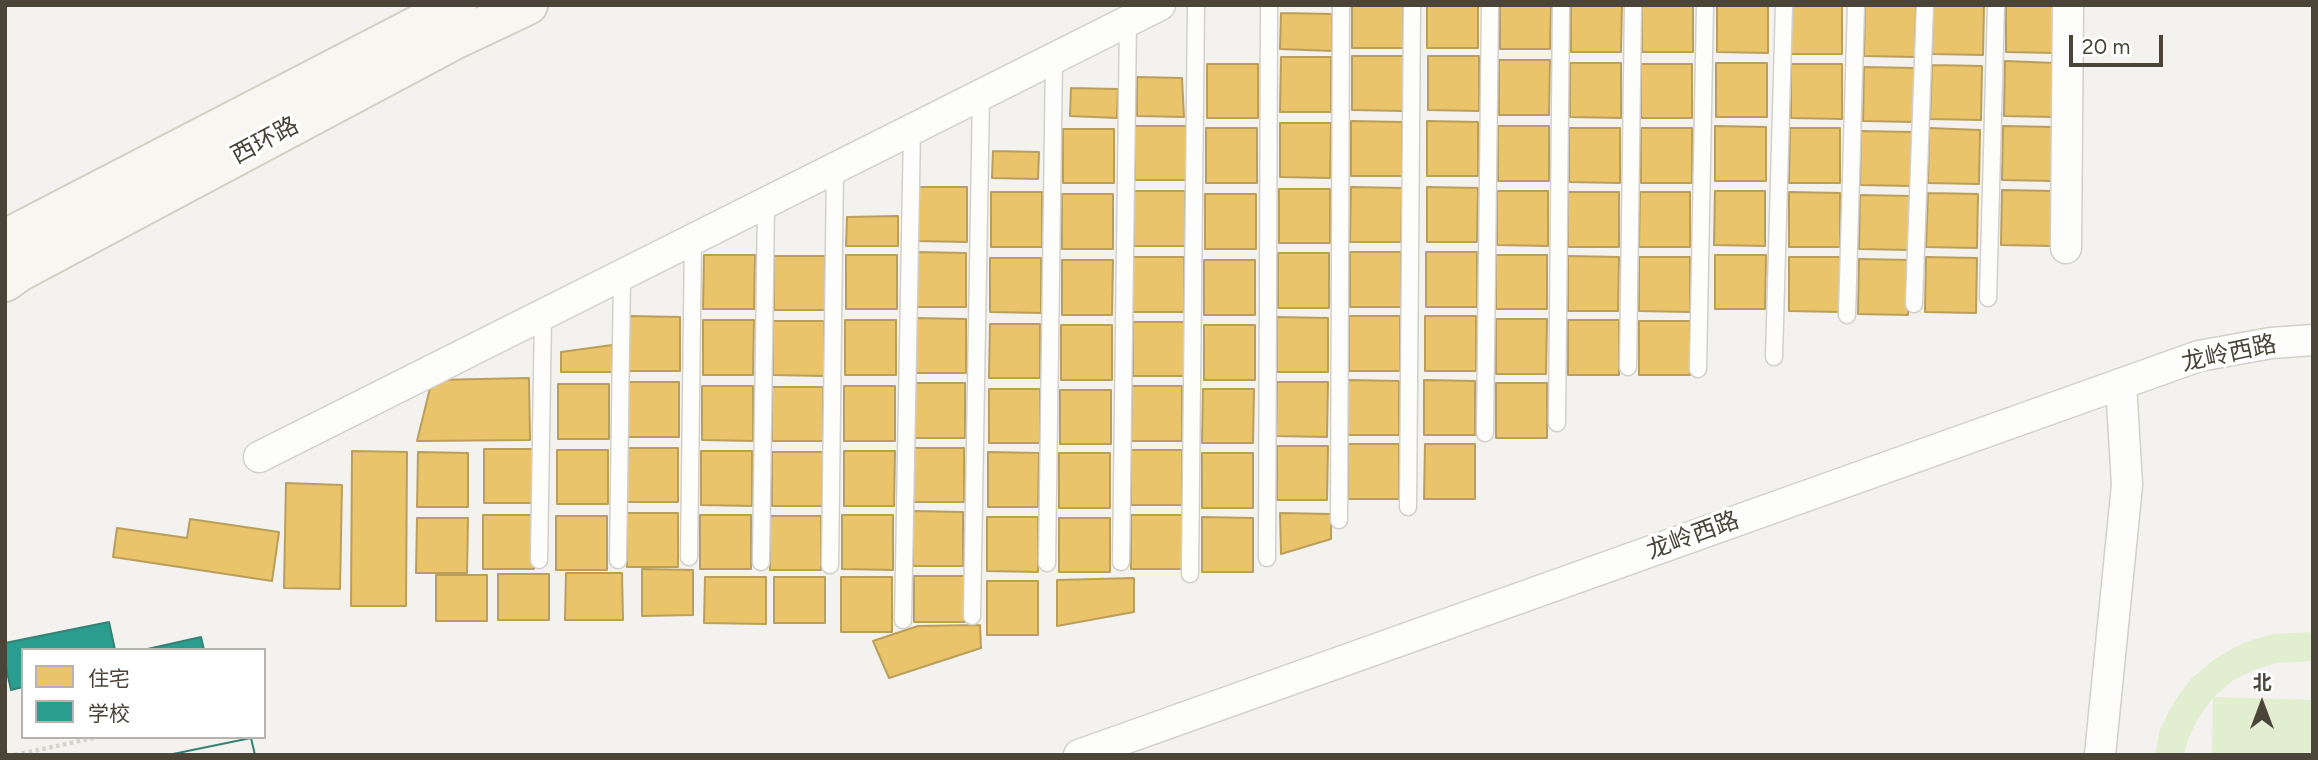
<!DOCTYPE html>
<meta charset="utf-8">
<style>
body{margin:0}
#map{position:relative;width:2318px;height:760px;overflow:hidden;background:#f4f2ee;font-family:Figtree,"Noto Sans SC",sans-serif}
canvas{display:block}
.frame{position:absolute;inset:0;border:7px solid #4b4439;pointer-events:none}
.legend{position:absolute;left:21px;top:648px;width:245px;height:91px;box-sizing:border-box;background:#fff;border:2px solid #b7b4b0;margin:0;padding:9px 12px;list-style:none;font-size:21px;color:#4b4439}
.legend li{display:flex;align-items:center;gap:14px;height:35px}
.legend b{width:35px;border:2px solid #b7b4b0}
.north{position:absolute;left:2227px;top:669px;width:70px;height:70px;-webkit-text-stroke:5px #fff;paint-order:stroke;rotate:0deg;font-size:19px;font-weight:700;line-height:28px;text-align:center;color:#4b4439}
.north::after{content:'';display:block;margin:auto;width:24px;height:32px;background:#4b4439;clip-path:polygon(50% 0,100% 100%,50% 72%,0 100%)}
.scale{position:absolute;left:2069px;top:35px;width:94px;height:32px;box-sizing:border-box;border:4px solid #4b4439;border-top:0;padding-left:9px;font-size:21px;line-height:24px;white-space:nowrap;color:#4b4439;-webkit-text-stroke:5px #fff;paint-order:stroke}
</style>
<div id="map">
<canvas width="2318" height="760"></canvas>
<div class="frame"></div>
<ul class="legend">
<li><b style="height:19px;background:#e9c46a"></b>住宅</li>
<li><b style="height:19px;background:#2a9d8f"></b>学校</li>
</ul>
<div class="north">北</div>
<div class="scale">20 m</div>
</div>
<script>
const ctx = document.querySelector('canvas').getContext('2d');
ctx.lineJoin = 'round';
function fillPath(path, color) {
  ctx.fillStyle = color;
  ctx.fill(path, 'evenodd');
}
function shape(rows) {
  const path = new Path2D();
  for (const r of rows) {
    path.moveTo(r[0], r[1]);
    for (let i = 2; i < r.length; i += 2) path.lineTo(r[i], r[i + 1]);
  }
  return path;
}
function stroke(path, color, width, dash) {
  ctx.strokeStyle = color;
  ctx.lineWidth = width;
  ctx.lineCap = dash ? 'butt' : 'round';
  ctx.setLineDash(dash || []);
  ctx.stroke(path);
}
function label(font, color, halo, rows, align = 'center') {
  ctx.font = font + ' Figtree,"Noto Sans SC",sans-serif';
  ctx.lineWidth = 7;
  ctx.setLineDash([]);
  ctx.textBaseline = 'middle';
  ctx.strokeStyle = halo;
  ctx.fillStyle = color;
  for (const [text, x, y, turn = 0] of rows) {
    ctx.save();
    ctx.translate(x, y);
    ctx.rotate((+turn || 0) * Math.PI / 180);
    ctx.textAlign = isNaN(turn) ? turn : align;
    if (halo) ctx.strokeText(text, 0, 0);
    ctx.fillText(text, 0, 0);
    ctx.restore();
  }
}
const green = shape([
 [2313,632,2313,661,2277,663,2254,670,2232,681,2214,697,2313,700,2313,755,2212,755,2213,698,2199,717,2188,739,2184,755,2155,755,2160,729,2174,702,2192,678,2216,658,2243,643,2272,634]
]);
const homes = shape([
 [1352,5,1403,5,1403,48,1352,48,1352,5],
 [1427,5,1478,5,1478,48,1427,48,1427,5],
 [1500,5,1551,5,1550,49,1500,49,1500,5],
 [1571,5,1622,5,1621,52,1571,52,1571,5],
 [1642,5,1693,5,1693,52,1642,52,1642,5],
 [1717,5,1768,5,1768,53,1717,52,1717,5],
 [1791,5,1842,5,1842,54,1791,54,1791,5],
 [1865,5,1916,5,1915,57,1864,56,1865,5],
 [1933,5,1984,5,1983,55,1932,54,1933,5],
 [2006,5,2057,5,2057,53,2006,52,2006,5],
 [1281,13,1332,14,1332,51,1280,49,1281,13],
 [1352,56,1403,56,1403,111,1352,110,1352,56],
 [1428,56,1479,56,1479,111,1428,110,1428,56],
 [1281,57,1331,57,1331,112,1280,112,1281,57],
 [1499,60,1550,60,1549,115,1499,115,1499,60],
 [2005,61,2055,63,2054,117,2004,116,2005,61],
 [1570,63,1621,63,1621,118,1570,117,1570,63],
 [1716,63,1767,63,1767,117,1716,117,1716,63],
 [1207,64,1258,64,1258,118,1207,118,1207,64],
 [1641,64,1692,64,1692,118,1641,118,1641,64],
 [1791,64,1842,64,1842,119,1791,118,1791,64],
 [1932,65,1982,66,1981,120,1930,119,1932,65],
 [1864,67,1914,68,1914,122,1863,121,1864,67],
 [1137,77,1182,78,1184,117,1137,116,1137,77],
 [1071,88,1118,89,1117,118,1070,116,1071,88],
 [1351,121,1402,122,1402,176,1351,176,1351,121],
 [1427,121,1478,122,1478,176,1427,176,1427,121],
 [1280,123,1331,123,1330,178,1280,177,1280,123],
 [1135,126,1186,126,1186,180,1135,180,1135,126],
 [1498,126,1549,126,1549,181,1498,181,1498,126],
 [1715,126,1766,127,1766,181,1715,181,1715,126],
 [2003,126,2054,127,2053,181,2002,180,2003,126],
 [1206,128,1257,128,1257,183,1206,183,1206,128],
 [1569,128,1620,128,1620,183,1569,182,1569,128],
 [1641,128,1692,128,1692,183,1641,183,1641,128],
 [1790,128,1840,128,1840,183,1789,183,1790,128],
 [1929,128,1980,130,1979,184,1928,183,1929,128],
 [1063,129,1114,129,1114,183,1063,183,1063,129],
 [1861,131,1912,132,1911,186,1860,185,1861,131],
 [993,151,1039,152,1038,179,992,178,993,151],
 [917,187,967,187,967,242,916,241,917,187],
 [1351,187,1402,188,1401,242,1350,242,1351,187],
 [1427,187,1478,188,1477,242,1427,242,1427,187],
 [1279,189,1330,189,1330,243,1279,243,1279,189],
 [2002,190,2053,191,2052,246,2001,245,2002,190],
 [1134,191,1185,191,1185,246,1134,246,1134,191],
 [1497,191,1548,191,1548,246,1497,245,1497,191],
 [1715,191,1765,191,1765,246,1714,245,1715,191],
 [991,192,1042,192,1042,247,991,247,991,192],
 [1568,192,1619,192,1619,247,1568,247,1568,192],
 [1640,192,1690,192,1690,247,1639,247,1640,192],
 [1789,192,1840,193,1840,247,1789,247,1789,192],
 [1928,193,1978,194,1977,248,1926,247,1928,193],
 [1062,194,1113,194,1113,249,1062,249,1062,194],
 [1205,194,1256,194,1256,249,1205,249,1205,194],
 [1860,195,1911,196,1910,250,1859,249,1860,195],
 [898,216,898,246,846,246,847,217,898,216],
 [916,252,966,253,966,307,915,307,916,252],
 [1350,252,1401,252,1401,307,1350,307,1350,252],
 [1426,252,1477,252,1477,307,1426,307,1426,252],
 [1278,253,1329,253,1329,308,1278,308,1278,253],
 [704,255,755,255,754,309,703,309,704,255],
 [846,255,897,255,897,309,846,309,846,255],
 [1496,255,1547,255,1547,309,1496,309,1496,255],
 [1715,255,1766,255,1765,309,1715,309,1715,255],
 [774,256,825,256,825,310,774,310,774,256],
 [1568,256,1619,257,1618,311,1568,311,1568,256],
 [1133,257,1184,257,1184,312,1133,312,1133,257],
 [1639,257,1690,257,1690,312,1639,311,1639,257],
 [1789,257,1840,257,1840,312,1789,311,1789,257],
 [1926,257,1977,258,1976,313,1925,312,1926,257],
 [990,258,1041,258,1041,313,990,312,990,258],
 [1859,259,1910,260,1908,315,1858,314,1859,259],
 [1062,260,1113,260,1112,315,1062,315,1062,260],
 [1204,260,1255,260,1255,315,1204,315,1204,260],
 [629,316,680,317,680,371,629,371,629,316],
 [1349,316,1400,316,1400,371,1349,371,1349,316],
 [1425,316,1476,316,1476,371,1425,371,1425,316],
 [1277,317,1328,318,1328,372,1277,372,1277,317],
 [915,318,966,319,966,373,915,373,915,318],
 [1496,319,1547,319,1546,374,1496,374,1496,319],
 [703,320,754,320,753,375,703,375,703,320],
 [845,320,896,320,896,375,845,375,845,320],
 [1568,320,1619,320,1619,375,1568,375,1568,320],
 [773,321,824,321,824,376,773,375,773,321],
 [1639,321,1690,321,1690,375,1639,375,1639,321],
 [1133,322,1184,322,1184,376,1133,376,1133,322],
 [990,324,1040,324,1040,378,989,378,990,324],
 [1061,325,1112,325,1112,380,1061,380,1061,325],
 [1204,325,1255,325,1255,380,1204,380,1204,325],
 [612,345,613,372,561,372,561,352,612,345],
 [529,378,530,440,417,441,432,380,529,378],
 [1348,380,1399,381,1399,435,1348,435,1348,380],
 [1424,380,1475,381,1475,435,1424,435,1424,380],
 [628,382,679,382,679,437,628,437,628,382],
 [1277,382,1328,382,1327,437,1276,436,1277,382],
 [914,383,965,383,965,438,914,438,914,383],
 [1496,383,1547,383,1547,438,1496,438,1496,383],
 [558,384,609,384,609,439,558,439,558,384],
 [702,386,753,386,753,441,702,440,702,386],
 [844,386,895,386,895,441,844,441,844,386],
 [1132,386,1182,386,1182,441,1131,441,1132,386],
 [772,387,823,387,823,441,772,441,772,387],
 [989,389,1040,389,1040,443,989,443,989,389],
 [1203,389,1254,389,1253,443,1202,443,1203,389],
 [1060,390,1111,390,1111,444,1060,444,1060,390],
 [1348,444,1399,444,1399,499,1348,499,1348,444],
 [1425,444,1475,444,1475,499,1424,499,1425,444],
 [1277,446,1328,446,1327,500,1277,500,1277,446],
 [627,448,678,448,678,502,627,502,627,448],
 [913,448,964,448,964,502,913,502,913,448],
 [484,449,535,449,535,503,484,503,484,449],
 [557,450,608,450,608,504,557,504,557,450],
 [1131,450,1182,450,1182,505,1131,505,1131,450],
 [352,451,407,452,406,606,351,606,352,451],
 [701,451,752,451,752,506,701,505,701,451],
 [844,451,895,451,894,506,844,506,844,451],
 [418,452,468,453,468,507,417,507,418,452],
 [772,452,823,452,822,506,772,506,772,452],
 [988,452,1039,453,1038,507,988,507,988,452],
 [1059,453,1110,453,1110,508,1059,508,1059,453],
 [1202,453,1253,453,1253,508,1202,508,1202,453],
 [286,483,342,485,340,589,284,588,286,483],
 [913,511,963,512,963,566,913,566,913,511],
 [627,513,678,513,678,567,627,567,627,513],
 [1280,513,1331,514,1331,539,1281,554,1280,513],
 [483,515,534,515,534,569,483,569,483,515],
 [700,515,751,515,751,569,700,569,700,515],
 [842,515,893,515,893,570,842,569,842,515],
 [1131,515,1182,515,1182,569,1131,569,1131,515],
 [556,516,607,516,607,570,556,570,556,516],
 [770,516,821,516,821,570,770,570,770,516],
 [987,517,1038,517,1038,572,987,571,987,517],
 [1202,517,1253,518,1253,572,1202,572,1202,517],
 [417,518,468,518,467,573,416,573,417,518],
 [1059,518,1110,518,1110,572,1059,572,1059,518],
 [190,519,279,532,272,581,113,557,117,528,187,538,190,519],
 [642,569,693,570,693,615,642,616,642,569],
 [566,573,622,573,623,620,565,620,566,573],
 [498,574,549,574,549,620,498,620,498,574],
 [436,575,487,575,487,621,436,621,436,575],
 [914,576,965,576,965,622,914,622,914,576],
 [705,577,766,577,766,624,704,623,705,577],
 [774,577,825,577,825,623,774,623,774,577],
 [841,577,892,577,892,632,841,632,841,577],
 [1134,578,1134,612,1057,626,1057,580,1134,578],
 [987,581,1038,581,1038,635,987,635,987,581],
 [980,625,981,648,889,678,873,641,918,626,980,625]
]);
const schools = shape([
 [109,622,115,650,23,650,23,687,11,690,5,663,5,643,109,622],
 [201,637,204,650,143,650,201,637],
 [251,738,255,755,168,755,251,738],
 [251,738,255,755,168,755,251,738]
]);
const path = shape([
 [5,751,6,755],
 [15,755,98,737]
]);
const lane = shape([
 [1988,298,1996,5],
 [1914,304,1925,5],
 [1847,315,1856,5],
 [1774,357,1784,5],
 [1628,367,1633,5],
 [1698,369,1705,5],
 [1557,423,1561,5],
 [1485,433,1490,5],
 [1408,507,1412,5],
 [1339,520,1341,5],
 [689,557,693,239],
 [1267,558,1269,5],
 [539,560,543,315],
 [618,560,622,275],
 [761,562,766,203],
 [1121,562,1128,21],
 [1047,563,1054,58],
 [830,565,835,168],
 [1190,574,1196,5],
 [972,616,981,95],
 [903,620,912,130]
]);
const street = shape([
 [2066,248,2068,5],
 [259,457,1160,5],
 [1079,755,2199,356,2271,343,2313,340],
 [2100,755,2127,485,2121,384]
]);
const secondary = shape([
 [5,239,457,5],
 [5,282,19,272,456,39,528,5]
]);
const streetNames = [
 ["西环路",265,141,-28],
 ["龙岭西路",2229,354,-12],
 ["龙岭西路",1693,536,-20]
];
fillPath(green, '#e1eecf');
fillPath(homes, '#e9c46a');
stroke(homes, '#ba9e5b', 2);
fillPath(schools, '#2a9d8f');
stroke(schools, '#348275', 2);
stroke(lane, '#d2d0cb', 19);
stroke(street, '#d2d0cb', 33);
stroke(secondary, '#d3cfc5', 42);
stroke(path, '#d3d2cc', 4.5, [3.5, 3.5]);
stroke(lane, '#fdfdfc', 16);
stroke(street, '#fdfdfc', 30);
stroke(secondary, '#f7f6f1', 38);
label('24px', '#4b4439', '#fff', streetNames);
</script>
